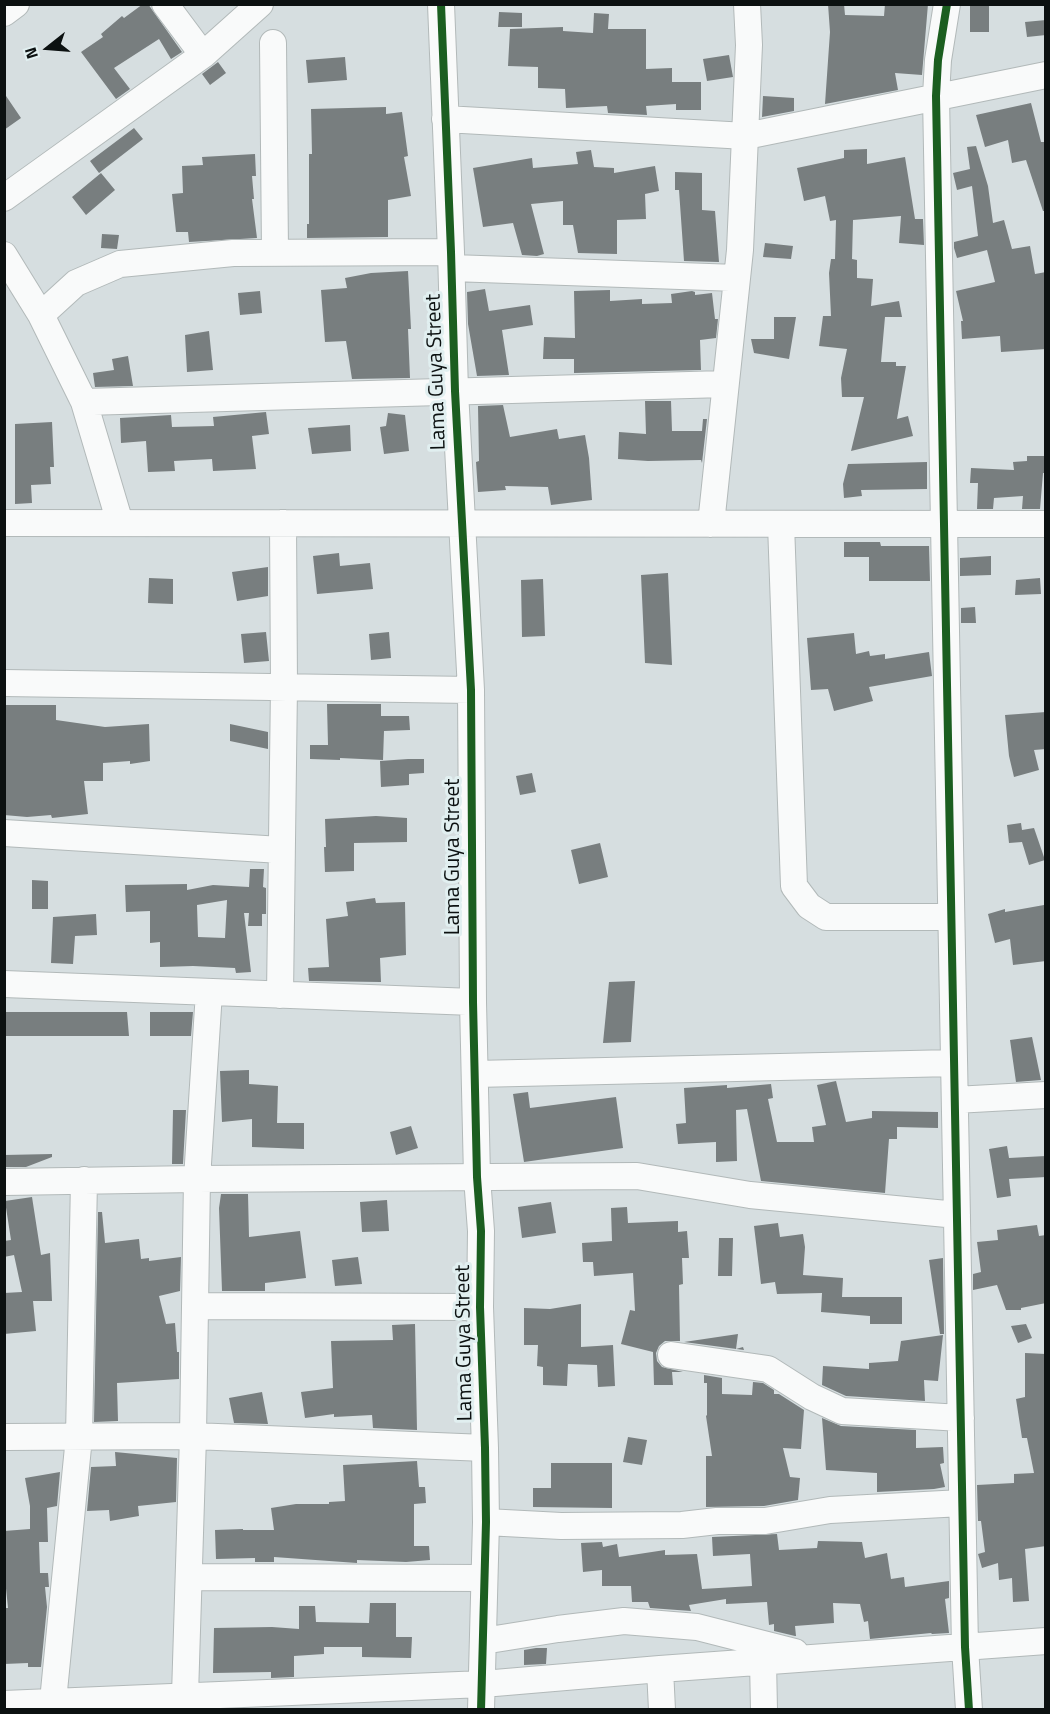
<!DOCTYPE html>
<style>
body{margin:0}
#map{position:relative;width:1050px;height:1714px;overflow:hidden;background:#d6dee0;font-family:"Titillium Web",sans-serif}
canvas{display:block}
.frame{position:absolute;inset:0;border:6px solid #0c1111;pointer-events:none}
.north{position:absolute;left:18px;top:18px;width:60px;height:60px;-webkit-text-stroke:4px #e1eff0;paint-order:stroke;rotate:253deg;font-size:16px;font-weight:700;line-height:24px;text-align:center;color:#0c1111}
.north::after{content:'';display:block;margin:auto;width:21px;height:27px;background:#0c1111;clip-path:polygon(50% 0,100% 100%,50% 72%,0 100%)}
</style>
<div id="map">
<canvas width="1050" height="1714"></canvas>
<div class="frame"></div>
<div class="north">N</div>
</div>
<script>
const ctx = document.querySelector('canvas').getContext('2d');
ctx.lineJoin = 'round';
function fillPath(path, color) {
  ctx.fillStyle = color;
  ctx.fill(path, 'evenodd');
}
function shape(rows) {
  const path = new Path2D();
  for (const r of rows) {
    path.moveTo(r[0], r[1]);
    for (let i = 2; i < r.length; i += 2) path.lineTo(r[i], r[i + 1]);
  }
  return path;
}
function stroke(path, color, width, dash) {
  ctx.strokeStyle = color;
  ctx.lineWidth = width;
  ctx.lineCap = dash ? 'butt' : 'round';
  ctx.setLineDash(dash || []);
  ctx.stroke(path);
}
function label(font, color, halo, rows, align = 'center') {
  ctx.font = font + ' "Titillium Web",sans-serif';
  ctx.lineWidth = 6;
  ctx.setLineDash([]);
  ctx.textBaseline = 'middle';
  ctx.strokeStyle = halo;
  ctx.fillStyle = color;
  for (const [text, x, y, turn = 0] of rows) {
    ctx.save();
    ctx.translate(x, y);
    ctx.rotate((+turn || 0) * Math.PI / 180);
    ctx.textAlign = isNaN(turn) ? turn : align;
    if (halo) ctx.strokeText(text, 0, 0);
    ctx.fillText(text, 0, 0);
    ctx.restore();
  }
}
const building = shape([
 [143,4,148,4,182,52,171,59,159,39,114,68,130,89,116,99,81,52,103,37,101,34,122,16,124,18],
 [828,4,844,4,845,15,884,16,885,4,928,4,922,75,895,73,898,90,825,104,830,32],
 [970,4,989,4,989,32,970,32],
 [499,12,522,13,522,27,498,27],
 [594,13,609,14,608,29,646,29,646,69,672,68,672,82,701,82,701,110,676,110,676,104,646,106,647,115,608,113,607,106,566,108,565,89,538,88,538,67,508,66,510,29,563,27,563,31,593,33],
 [1046,20,1046,35,1027,37,1025,22],
 [729,55,733,77,707,81,703,59],
 [345,57,347,80,308,83,306,60],
 [218,62,226,73,210,85,202,74],
 [4,93,21,118,4,130],
 [763,96,794,98,794,111,762,117],
 [1031,103,1041,142,1046,142,1046,211,1043,211,1026,160,1012,163,1008,140,985,147,976,115],
 [386,107,386,114,402,112,408,156,404,157,411,196,388,200,388,237,307,238,307,224,309,224,309,154,312,154,311,109],
 [134,128,143,139,99,173,90,161],
 [976,146,988,186,993,223,1004,220,1012,249,1030,246,1035,274,1046,272,1046,349,1001,352,1000,336,962,339,961,321,963,321,956,291,995,282,987,250,957,258,954,248,954,242,978,236,972,186,957,190,953,173,970,169,967,147],
 [867,149,867,164,905,157,915,219,923,219,924,245,899,243,901,216,853,220,852,259,857,260,857,278,873,279,871,306,899,301,902,317,885,317,881,362,896,362,896,366,906,366,897,419,908,416,913,436,851,451,864,397,842,397,841,378,847,349,819,346,823,316,831,316,829,273,831,259,835,259,836,220,830,221,825,196,804,201,797,168,844,158,844,150],
 [591,150,594,167,614,168,614,173,655,166,659,191,645,194,646,219,617,220,617,254,578,253,573,225,563,225,563,201,531,204,544,254,537,256,522,255,513,223,483,227,473,168,532,158,533,168,578,164,576,152],
 [255,154,256,176,252,176,254,199,252,199,257,238,189,242,188,232,176,232,172,194,183,193,182,166,203,165,202,157],
 [675,172,702,173,702,210,715,211,719,262,684,261,679,190,675,190],
 [101,173,115,190,86,215,72,197],
 [102,234,119,235,117,249,101,248],
 [765,243,793,246,791,259,763,257],
 [408,271,411,329,408,329,410,378,352,379,346,341,325,342,321,290,347,288,345,278,371,273],
 [485,289,489,311,530,305,533,325,502,330,509,375,477,376,468,324,467,292],
 [610,290,610,301,642,299,642,304,672,303,671,294,692,291,695,292,695,295,712,293,715,319,718,319,716,338,700,340,701,370,574,373,574,359,543,359,544,337,575,338,574,291],
 [260,291,262,313,240,315,238,293],
 [774,317,796,317,789,359,754,353,751,339,774,339],
 [209,331,213,370,187,372,185,335],
 [128,356,133,386,95,387,93,373,114,370,112,359],
 [645,401,671,401,672,431,702,431,703,419,707,419,702,463,701,460,648,461,618,459,619,432,646,434],
 [503,405,510,437,557,429,559,439,585,435,589,458,592,500,551,505,548,487,505,486,506,490,478,492,476,462,479,461,478,406],
 [266,412,269,434,252,436,256,469,213,471,212,459,174,461,175,471,148,472,146,441,121,443,120,418,171,415,172,427,214,426,213,417],
 [388,413,405,415,409,451,384,454,380,427,386,426],
 [52,422,54,467,50,467,51,484,31,485,32,503,15,504,15,424],
 [350,425,351,451,312,454,308,428],
 [1027,456,1046,456,1046,473,1043,473,1040,509,1022,509,1023,496,994,498,993,509,977,509,978,483,970,483,971,468,1014,470,1013,462,1027,461],
 [927,462,927,489,861,490,862,496,844,498,843,484,848,464],
 [844,542,880,542,881,546,929,546,930,581,869,581,869,557,844,557],
 [339,553,340,566,370,563,373,589,317,594,313,556],
 [991,556,991,575,960,576,960,558],
 [268,567,268,596,237,601,232,572],
 [668,573,672,665,645,663,641,575],
 [149,578,173,579,173,604,148,603],
 [1040,578,1041,594,1015,595,1016,580],
 [543,579,545,636,522,637,521,580],
 [975,607,976,623,961,623,961,608],
 [266,632,269,661,244,663,241,634],
 [389,632,391,658,371,660,369,634],
 [854,633,856,654,869,651,870,656,885,654,885,659,929,652,932,676,869,687,873,701,834,711,828,689,811,690,807,638],
 [327,704,381,704,381,716,409,716,410,730,384,731,383,760,340,758,340,760,310,759,310,745,328,745],
 [4,705,56,705,56,720,105,727,149,724,150,761,130,764,130,761,103,763,103,781,84,781,88,814,52,818,51,815,27,817,4,815],
 [1046,712,1046,749,1034,750,1039,770,1014,777,1009,756,1005,715],
 [230,724,268,732,268,749,230,741],
 [408,759,424,759,424,773,409,774,409,785,381,787,380,761],
 [532,773,536,792,520,795,516,776],
 [376,816,407,818,407,842,354,843,354,871,325,872,324,847,326,847,325,819],
 [1021,823,1022,830,1034,828,1045,860,1029,865,1022,842,1009,843,1007,825],
 [600,843,608,877,579,884,571,850],
 [250,869,264,869,263,887,266,888,266,914,262,914,262,926,248,926,249,913,244,913,251,972,236,973,235,968,193,966,160,967,160,942,150,943,150,911,126,912,125,885,187,884,187,890,213,885,249,887],
 [227,900,225,938,198,937,197,905],
 [32,880,48,881,48,909,32,909],
 [375,898,376,903,405,902,406,955,380,958,381,982,309,981,308,968,329,967,326,919,348,916,346,902],
 [1044,905,1046,916,1046,961,1013,965,1010,939,995,943,988,914,1005,909,1005,912],
 [96,914,97,935,75,936,73,964,51,963,53,917],
 [635,981,631,1042,603,1043,609,982],
 [4,1012,127,1012,129,1036,4,1036],
 [150,1012,193,1012,191,1036,150,1036],
 [1032,1037,1041,1080,1016,1082,1010,1040],
 [249,1070,249,1084,278,1086,277,1123,304,1123,304,1149,252,1147,252,1119,222,1122,220,1071],
 [836,1081,846,1122,872,1118,872,1111,938,1112,938,1128,897,1127,897,1139,889,1139,885,1193,761,1181,747,1109,736,1110,737,1161,716,1162,716,1142,678,1144,676,1124,686,1123,684,1088,727,1085,727,1088,771,1084,773,1098,768,1099,777,1142,814,1142,812,1127,826,1125,817,1085],
 [528,1092,530,1108,616,1097,623,1148,524,1162,513,1094],
 [173,1110,186,1110,183,1164,172,1164],
 [411,1126,418,1148,396,1155,390,1132],
 [1007,1146,1009,1158,1046,1156,1046,1177,1009,1179,1011,1196,997,1198,989,1149],
 [52,1154,52,1157,26,1167,4,1167,4,1155],
 [221,1194,248,1194,249,1237,300,1231,306,1278,265,1283,265,1291,222,1291,219,1208],
 [32,1197,41,1255,50,1253,52,1301,33,1301,36,1331,4,1334,4,1293,22,1292,14,1255,4,1257,4,1241,11,1240,5,1201],
 [387,1200,389,1231,362,1232,360,1202],
 [551,1202,556,1233,522,1238,518,1207],
 [627,1207,628,1223,678,1221,678,1232,687,1231,689,1258,682,1258,683,1284,679,1285,680,1341,665,1341,659,1346,656,1353,657,1361,662,1367,683,1372,672,1372,673,1385,654,1385,653,1352,621,1344,630,1310,635,1311,633,1273,594,1276,593,1262,583,1262,582,1243,612,1241,611,1208],
 [98,1212,102,1212,105,1243,139,1239,141,1259,149,1258,149,1261,181,1257,180,1291,159,1296,166,1324,175,1323,177,1352,179,1352,179,1379,117,1383,118,1421,94,1422],
 [778,1223,780,1237,803,1234,805,1247,803,1275,843,1278,842,1297,902,1297,902,1324,870,1324,870,1316,821,1312,822,1293,777,1294,775,1282,761,1284,754,1226],
 [1037,1225,1039,1236,1046,1235,1046,1303,1021,1308,1021,1310,1006,1310,997,1285,973,1290,973,1274,981,1272,977,1242,998,1240,997,1230],
 [719,1238,733,1238,732,1276,718,1276],
 [358,1257,362,1284,335,1286,332,1260],
 [943,1258,944,1334,940,1334,929,1260],
 [581,1304,581,1347,613,1345,615,1386,598,1387,597,1365,568,1364,567,1386,543,1385,543,1367,537,1366,538,1345,524,1345,524,1308,550,1309],
 [415,1324,417,1430,373,1428,372,1415,334,1417,334,1414,305,1418,301,1392,333,1388,331,1341,393,1340,392,1325],
 [1026,1324,1032,1338,1018,1343,1011,1326],
 [738,1334,736,1349,743,1347,744,1350,684,1342],
 [943,1335,938,1381,924,1380,925,1401,846,1396,822,1385,823,1366,869,1369,869,1363,898,1361,901,1341],
 [1025,1353,1046,1354,1046,1546,1025,1549,1029,1601,1013,1602,1012,1578,999,1580,998,1563,982,1568,978,1554,985,1552,981,1521,978,1521,977,1485,1014,1483,1014,1474,1034,1473,1027,1438,1022,1438,1016,1399,1025,1397],
 [704,1375,722,1378,722,1394,752,1395,753,1382,763,1383,774,1390,774,1394,779,1394,804,1410,801,1449,783,1448,790,1477,800,1478,798,1500,764,1506,706,1507,706,1456,712,1456,706,1416,707,1415,707,1383,704,1383],
 [262,1392,268,1424,234,1423,229,1398],
 [822,1418,841,1426,916,1430,916,1448,943,1447,944,1463,940,1464,945,1487,934,1489,877,1492,877,1473,826,1470],
 [628,1437,647,1440,642,1465,623,1462],
 [115,1452,177,1458,176,1502,138,1506,139,1516,110,1521,109,1510,87,1511,91,1467,116,1466],
 [417,1461,419,1487,425,1487,426,1503,414,1504,414,1546,429,1546,430,1560,406,1562,357,1560,357,1563,274,1557,274,1562,255,1562,255,1558,216,1559,215,1530,243,1529,243,1530,274,1530,271,1508,296,1504,329,1504,329,1502,345,1501,343,1465],
 [551,1463,612,1463,612,1508,533,1507,533,1488,551,1488],
 [60,1472,57,1506,47,1508,48,1542,39,1542,40,1573,48,1573,49,1587,45,1587,47,1607,41,1667,28,1667,28,1663,4,1664,4,1608,8,1608,4,1569,4,1531,30,1529,30,1506,25,1478],
 [777,1534,779,1550,817,1548,818,1541,862,1542,865,1558,887,1553,891,1579,904,1577,905,1587,949,1581,949,1598,945,1599,949,1633,932,1634,931,1633,870,1639,868,1621,864,1622,860,1604,833,1603,834,1623,795,1626,796,1636,795,1636,774,1631,774,1624,769,1625,767,1602,726,1604,726,1599,689,1605,691,1611,650,1608,648,1602,632,1602,631,1586,602,1586,602,1570,583,1572,581,1543,602,1542,603,1547,617,1544,619,1557,665,1550,665,1555,697,1554,702,1589,752,1586,750,1554,713,1556,712,1537],
 [370,1603,396,1603,396,1637,412,1637,411,1658,362,1657,362,1647,324,1647,324,1654,294,1656,294,1677,271,1678,271,1672,213,1673,214,1628,272,1627,299,1629,299,1606,315,1606,316,1622,369,1623],
 [536,1648,547,1648,546,1664,524,1665,524,1650]
]);
const minor = shape([
 [165,4,203,55],
 [441,4,451,252,455,391,471,690,473,1002,477,1177,481,1231,480,1307,485,1448,486,1522,481,1710],
 [947,4,938,60,936,96,965,1647,969,1710],
 [4,13,16,4],
 [273,43,275,251],
 [445,119,746,136,1046,75],
 [4,198,203,55,260,4],
 [4,255,41,315,84,402,120,523],
 [452,268,737,278],
 [41,315,76,283,120,264,233,253,451,252],
 [84,402,725,384],
 [4,523,1046,524],
 [711,524,740,250,749,45,747,4],
 [781,524,794,886,809,906,826,917,951,917],
 [4,683,471,690],
 [4,833,281,850],
 [4,984,473,1002],
 [280,995,284,686,283,523],
 [475,1074,954,1063],
 [955,1100,1046,1095],
 [4,1182,197,1179,637,1176,750,1195,957,1215],
 [195,1306,480,1307],
 [671,1355,768,1369,812,1397,842,1411,961,1418],
 [4,1437,193,1436,485,1448],
 [486,1522,561,1526,682,1525,717,1521,765,1521,830,1510,962,1503],
 [189,1577,484,1578],
 [483,1641,558,1629,624,1621,697,1627,795,1652],
 [763,1661,764,1710],
 [660,1669,662,1710],
 [185,1695,193,1436,197,1179,209,992],
 [53,1701,79,1437,84,1180],
 [4,1704,483,1684,660,1669,1046,1641]
]);
const cycleway = shape([
 [441,4,451,252,455,391,471,690,473,1002,477,1177,481,1231,480,1307,485,1448,486,1522,481,1710],
 [947,4,938,60,936,96,965,1647,969,1710]
]);
const streetNames = [
 ["Lama Guya Street",437,372,-92],
 ["Lama Guya Street",454,857,-90],
 ["Lama Guya Street",465,1343,-91]
];
fillPath(building, '#787e7f');
stroke(minor, '#b2b9b9', 28);
stroke(minor, '#f9fafa', 26);
stroke(cycleway, '#1b5e20', 8);
label('21px', '#0c1111', '#e1eff0', streetNames);
</script>
